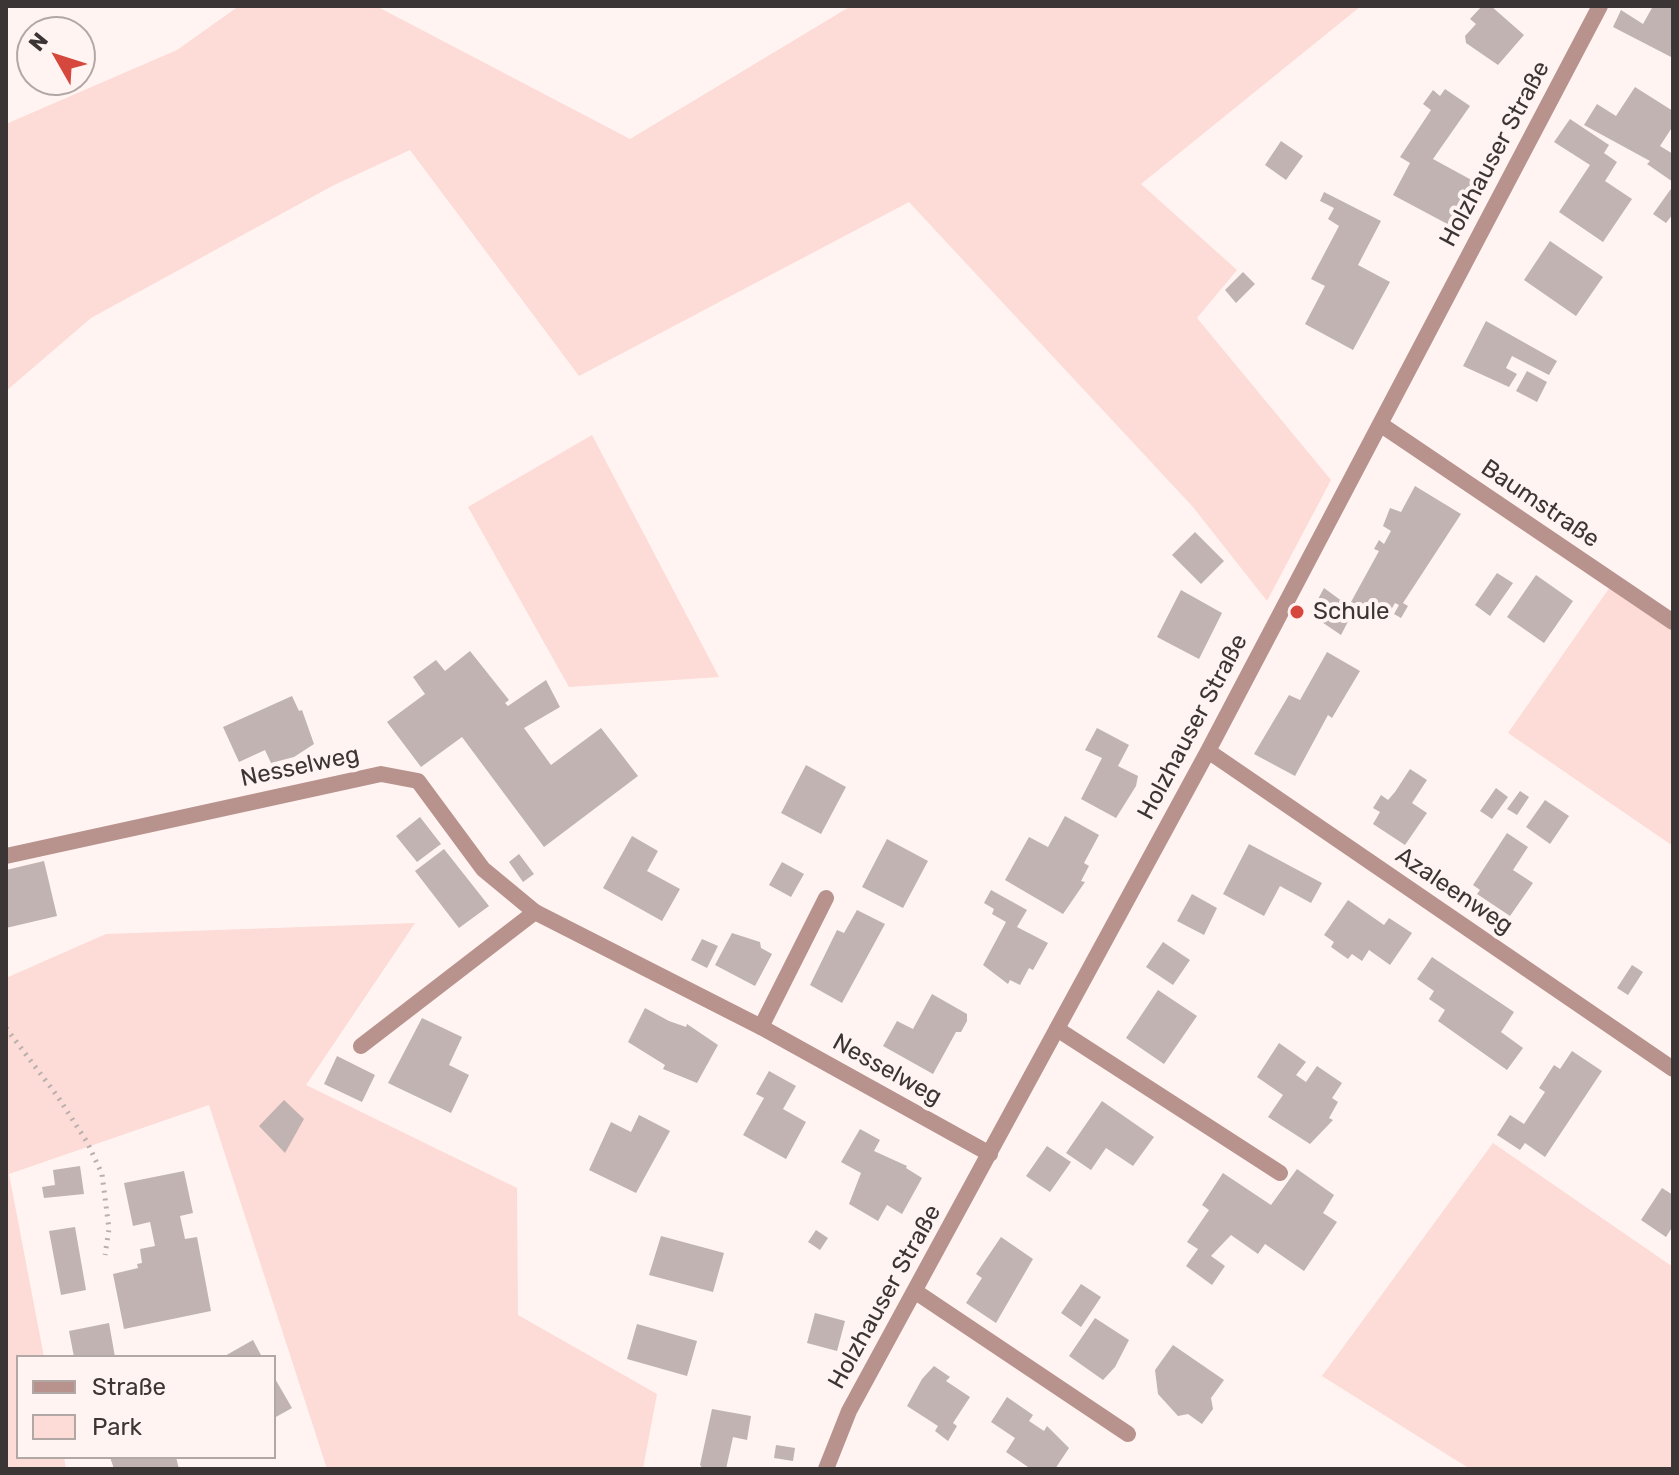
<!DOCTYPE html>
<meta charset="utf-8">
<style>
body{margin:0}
#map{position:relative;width:1679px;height:1475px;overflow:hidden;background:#fff4f2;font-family:Rubik,sans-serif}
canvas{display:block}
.frame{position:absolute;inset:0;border:8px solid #3b3635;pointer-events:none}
.legend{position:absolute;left:16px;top:1355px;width:260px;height:104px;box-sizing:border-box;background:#fff4f2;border:2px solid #b1a8a6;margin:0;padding:10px 14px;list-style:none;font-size:24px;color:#3b3635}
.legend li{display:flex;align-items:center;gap:16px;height:40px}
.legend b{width:40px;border:2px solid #b1a8a6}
.north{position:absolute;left:16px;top:16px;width:80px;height:80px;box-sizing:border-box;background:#fff4f2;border:2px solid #b1a8a6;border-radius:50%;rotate:309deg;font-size:22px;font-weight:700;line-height:32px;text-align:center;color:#3b3635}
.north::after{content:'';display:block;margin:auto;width:28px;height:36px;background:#d6483e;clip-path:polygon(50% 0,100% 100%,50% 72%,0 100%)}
</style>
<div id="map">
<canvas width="1679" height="1475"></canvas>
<div class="frame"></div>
<ul class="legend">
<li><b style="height:10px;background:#b8938e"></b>Straße</li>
<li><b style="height:22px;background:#fddbd6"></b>Park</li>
</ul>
<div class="north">N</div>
</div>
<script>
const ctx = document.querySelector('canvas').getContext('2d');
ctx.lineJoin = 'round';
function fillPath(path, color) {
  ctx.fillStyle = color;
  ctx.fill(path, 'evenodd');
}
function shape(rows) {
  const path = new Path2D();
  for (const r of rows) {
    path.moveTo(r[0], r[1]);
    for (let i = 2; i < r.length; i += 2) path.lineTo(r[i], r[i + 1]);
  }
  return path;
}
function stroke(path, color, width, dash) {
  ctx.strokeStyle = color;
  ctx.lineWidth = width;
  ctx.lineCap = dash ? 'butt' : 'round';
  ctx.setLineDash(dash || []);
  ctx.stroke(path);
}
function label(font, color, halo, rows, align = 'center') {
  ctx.font = font + ' Rubik,sans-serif';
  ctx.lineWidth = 8;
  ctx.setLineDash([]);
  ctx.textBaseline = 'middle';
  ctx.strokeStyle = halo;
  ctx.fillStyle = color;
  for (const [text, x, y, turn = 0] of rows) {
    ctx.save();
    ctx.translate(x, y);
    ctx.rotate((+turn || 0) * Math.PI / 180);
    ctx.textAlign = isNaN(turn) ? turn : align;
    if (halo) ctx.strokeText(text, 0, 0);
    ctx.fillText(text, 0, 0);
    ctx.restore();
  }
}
const green = shape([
 [239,6,376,6,630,139,851,6,1361,6,1141,184,1237,270,1197,318,1331,480,1267,601,1193,507,909,202,579,376,410,150,334,185,91,318,6,391,6,124,177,50],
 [592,435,719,677,569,687,468,507],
 [1617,577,1673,617,1673,846,1508,733],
 [415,923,306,1085,517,1188,518,1315,657,1394,643,1469,327,1469,209,1105,9,1174,44,1357,18,1357,18,1457,64,1457,66,1469,6,1469,6,978,106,934],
 [1493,1143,1673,1267,1673,1469,1470,1469,1322,1376]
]);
const building = shape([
 [1482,6,1491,6,1524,35,1498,65,1466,43,1465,36,1476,24,1470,19],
 [1653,6,1673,6,1673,58,1613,27,1621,10,1643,24],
 [1635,87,1673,111,1673,126,1660,146,1673,154,1673,182,1647,164,1650,161,1584,125,1597,104,1616,116],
 [1445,89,1470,106,1433,159,1477,183,1453,227,1393,195,1410,163,1400,157,1431,110,1423,104,1433,90,1440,96],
 [1570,119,1609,145,1604,153,1617,162,1605,181,1632,199,1603,242,1559,212,1590,165,1554,142],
 [1281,141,1303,156,1286,180,1265,165],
 [1673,186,1673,214,1666,223,1653,214],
 [1324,192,1381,221,1358,265,1390,282,1353,350,1305,324,1325,286,1311,279,1339,226,1328,219,1334,208,1320,201],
 [1550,241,1603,277,1576,316,1524,280],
 [1243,272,1255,284,1236,303,1225,290],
 [1486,321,1557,361,1549,375,1512,356,1506,368,1517,374,1509,387,1463,366],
 [1527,371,1547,382,1537,402,1516,391],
 [1415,486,1461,514,1403,603,1408,606,1401,618,1394,614,1399,605,1395,603,1384,622,1351,602,1379,551,1374,549,1379,540,1384,544,1391,531,1383,526,1390,508,1401,512],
 [1195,532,1224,561,1201,584,1172,555],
 [1497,573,1513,583,1490,616,1475,605],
 [1536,575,1573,601,1544,643,1507,617],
 [1324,588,1354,610,1341,635,1310,614],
 [1181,590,1222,613,1199,659,1157,637],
 [470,651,509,700,505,703,508,706,546,680,560,707,524,728,551,765,601,728,638,776,544,847,462,737,421,767,387,722,425,694,413,677,436,660,445,671],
 [1327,652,1360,671,1332,718,1328,715,1295,776,1254,754,1289,695,1300,700],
 [292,696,299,711,302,710,314,744,294,757,271,763,265,750,239,762,223,727],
 [1097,728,1129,745,1118,766,1138,776,1136,786,1116,818,1081,799,1102,758,1085,750],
 [806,765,846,787,821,834,781,813],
 [1410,769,1427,780,1412,803,1427,813,1405,845,1373,824,1380,812,1373,808,1381,795,1388,800,1395,792],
 [1496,788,1508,797,1492,819,1480,811],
 [1520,791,1529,797,1517,815,1507,809],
 [1545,800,1569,816,1550,844,1526,827],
 [1065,816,1099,835,1084,863,1089,866,1081,881,1085,882,1063,914,1005,880,1029,837,1048,847],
 [420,817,441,844,417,862,396,836],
 [1507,833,1528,847,1513,870,1533,883,1510,916,1477,894,1480,890,1473,885],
 [632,836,658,851,647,871,680,889,662,921,603,888],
 [887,839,928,861,903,908,862,887],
 [1249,844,1322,883,1311,903,1280,886,1264,916,1223,894],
 [444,849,489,906,459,928,415,871],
 [519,854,534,874,523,882,509,862],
 [44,861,57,916,6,928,6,870],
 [782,862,804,874,791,897,769,885],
 [991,890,1027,910,1017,927,1048,943,1033,970,1029,968,1020,985,1010,980,1008,984,983,965,1006,922,992,914,994,909,984,903],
 [1192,894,1217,908,1204,935,1177,921],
 [1348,900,1384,925,1389,918,1412,933,1390,965,1369,950,1362,961,1352,954,1348,959,1331,947,1334,942,1324,935],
 [857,910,885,924,842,1003,810,985,837,930,844,933],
 [732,933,760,942,761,948,772,954,755,986,715,965],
 [702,939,718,946,707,968,691,960],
 [1163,942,1190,960,1173,985,1146,967],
 [1432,957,1514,1012,1501,1032,1523,1048,1507,1070,1438,1021,1445,1010,1429,999,1434,991,1417,979],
 [1632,965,1643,972,1628,995,1617,988],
 [1158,990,1197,1016,1164,1064,1126,1038],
 [932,994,967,1014,967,1021,961,1032,956,1032,933,1074,883,1046,897,1021,913,1029],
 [645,1008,669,1021,686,1027,687,1024,718,1045,697,1083,663,1069,665,1065,628,1042],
 [422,1018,462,1037,449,1065,469,1075,451,1113,388,1083],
 [1279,1043,1306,1062,1296,1075,1306,1082,1317,1066,1342,1083,1332,1098,1338,1102,1329,1118,1333,1120,1310,1144,1268,1117,1283,1095,1257,1077],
 [1572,1051,1602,1071,1545,1157,1525,1143,1520,1150,1497,1135,1510,1115,1524,1124,1545,1092,1539,1088,1554,1065,1560,1069],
 [337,1056,375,1075,362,1102,324,1084],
 [769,1071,796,1086,783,1109,806,1122,786,1159,743,1135,764,1098,756,1094],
 [284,1100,304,1119,285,1153,259,1126],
 [1102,1101,1154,1137,1133,1166,1106,1148,1091,1170,1066,1153],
 [639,1115,670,1131,636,1193,589,1170,611,1122,631,1132],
 [860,1129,880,1140,874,1151,907,1166,906,1168,922,1178,902,1214,887,1205,878,1221,849,1204,861,1173,841,1162],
 [1047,1146,1071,1162,1050,1192,1026,1176],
 [80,1166,84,1194,44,1198,42,1187,55,1185,53,1170],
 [1297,1169,1334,1195,1323,1213,1337,1222,1304,1271,1265,1244,1258,1254,1231,1235,1211,1256,1225,1266,1212,1285,1186,1266,1198,1249,1187,1242,1209,1210,1202,1205,1223,1173,1271,1205],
 [184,1171,193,1213,180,1216,185,1239,197,1237,211,1311,124,1329,113,1274,138,1268,137,1264,142,1263,140,1249,155,1246,150,1222,133,1226,124,1183],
 [1662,1188,1673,1195,1673,1226,1666,1237,1641,1220],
 [75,1227,86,1290,61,1295,49,1231],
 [816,1230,828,1238,820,1250,808,1242],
 [661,1236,724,1253,713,1292,649,1275],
 [1001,1237,1033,1259,996,1323,966,1303,982,1278,976,1274],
 [1081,1284,1101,1297,1081,1327,1061,1313],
 [815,1313,845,1321,837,1351,807,1343],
 [1095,1318,1129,1340,1115,1367,1103,1380,1069,1356],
 [109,1323,115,1357,74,1357,69,1331],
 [637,1324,697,1341,687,1376,627,1359],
 [253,1340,262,1357,223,1357],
 [1173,1345,1224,1380,1211,1398,1213,1409,1202,1424,1188,1414,1178,1416,1158,1394,1155,1370],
 [934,1366,950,1377,946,1381,970,1397,953,1423,957,1426,948,1441,935,1431,938,1426,907,1406,922,1379],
 [274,1377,292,1408,274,1418],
 [1007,1397,1033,1415,1029,1421,1044,1431,1047,1426,1069,1448,1055,1469,1031,1469,1006,1452,1015,1438,991,1422],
 [712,1409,751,1416,747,1440,733,1437,726,1469,703,1469,700,1465],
 [776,1445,795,1448,793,1461,774,1458],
 [110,1457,176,1457,179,1469,114,1469]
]);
const path = shape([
 [6,1028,58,1097,87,1142,102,1174,109,1229,105,1255]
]);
const lane = shape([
 [6,856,381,774,418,781,483,869,535,912,361,1046],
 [761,1027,826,898],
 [1057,1029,1280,1173],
 [916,1292,1128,1434]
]);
const street = shape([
 [1380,424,1673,622],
 [1208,751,1673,1069],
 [535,912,761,1027,990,1154],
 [826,1469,849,1411,1208,751,1600,6]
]);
const markers = [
 [1297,612,8,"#d6483e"]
];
const streetNames = [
 ["Holzhauser Straße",1495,154,-62],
 ["Baumstraße",1540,504,34],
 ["Holzhauser Straße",1193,727,-62],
 ["Nesselweg",300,767,-12],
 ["Azaleenweg",1454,891,34],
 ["Nesselweg",887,1070,29],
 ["Holzhauser Straße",885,1297,-61]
];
const poiNames = [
 ["Schule",1313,612]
];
fillPath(green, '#fddbd6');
fillPath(building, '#c0b3b1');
stroke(path, '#b9b0ae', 5, [2, 6]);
stroke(lane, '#b8938e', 16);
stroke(street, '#b8938e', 16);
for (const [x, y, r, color] of markers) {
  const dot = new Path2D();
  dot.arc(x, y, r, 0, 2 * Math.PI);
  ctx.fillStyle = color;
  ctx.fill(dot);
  stroke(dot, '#fff4f2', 3);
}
label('24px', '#3b3635', '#fff4f2', streetNames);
label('24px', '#3b3635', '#fff4f2', poiNames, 'left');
</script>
